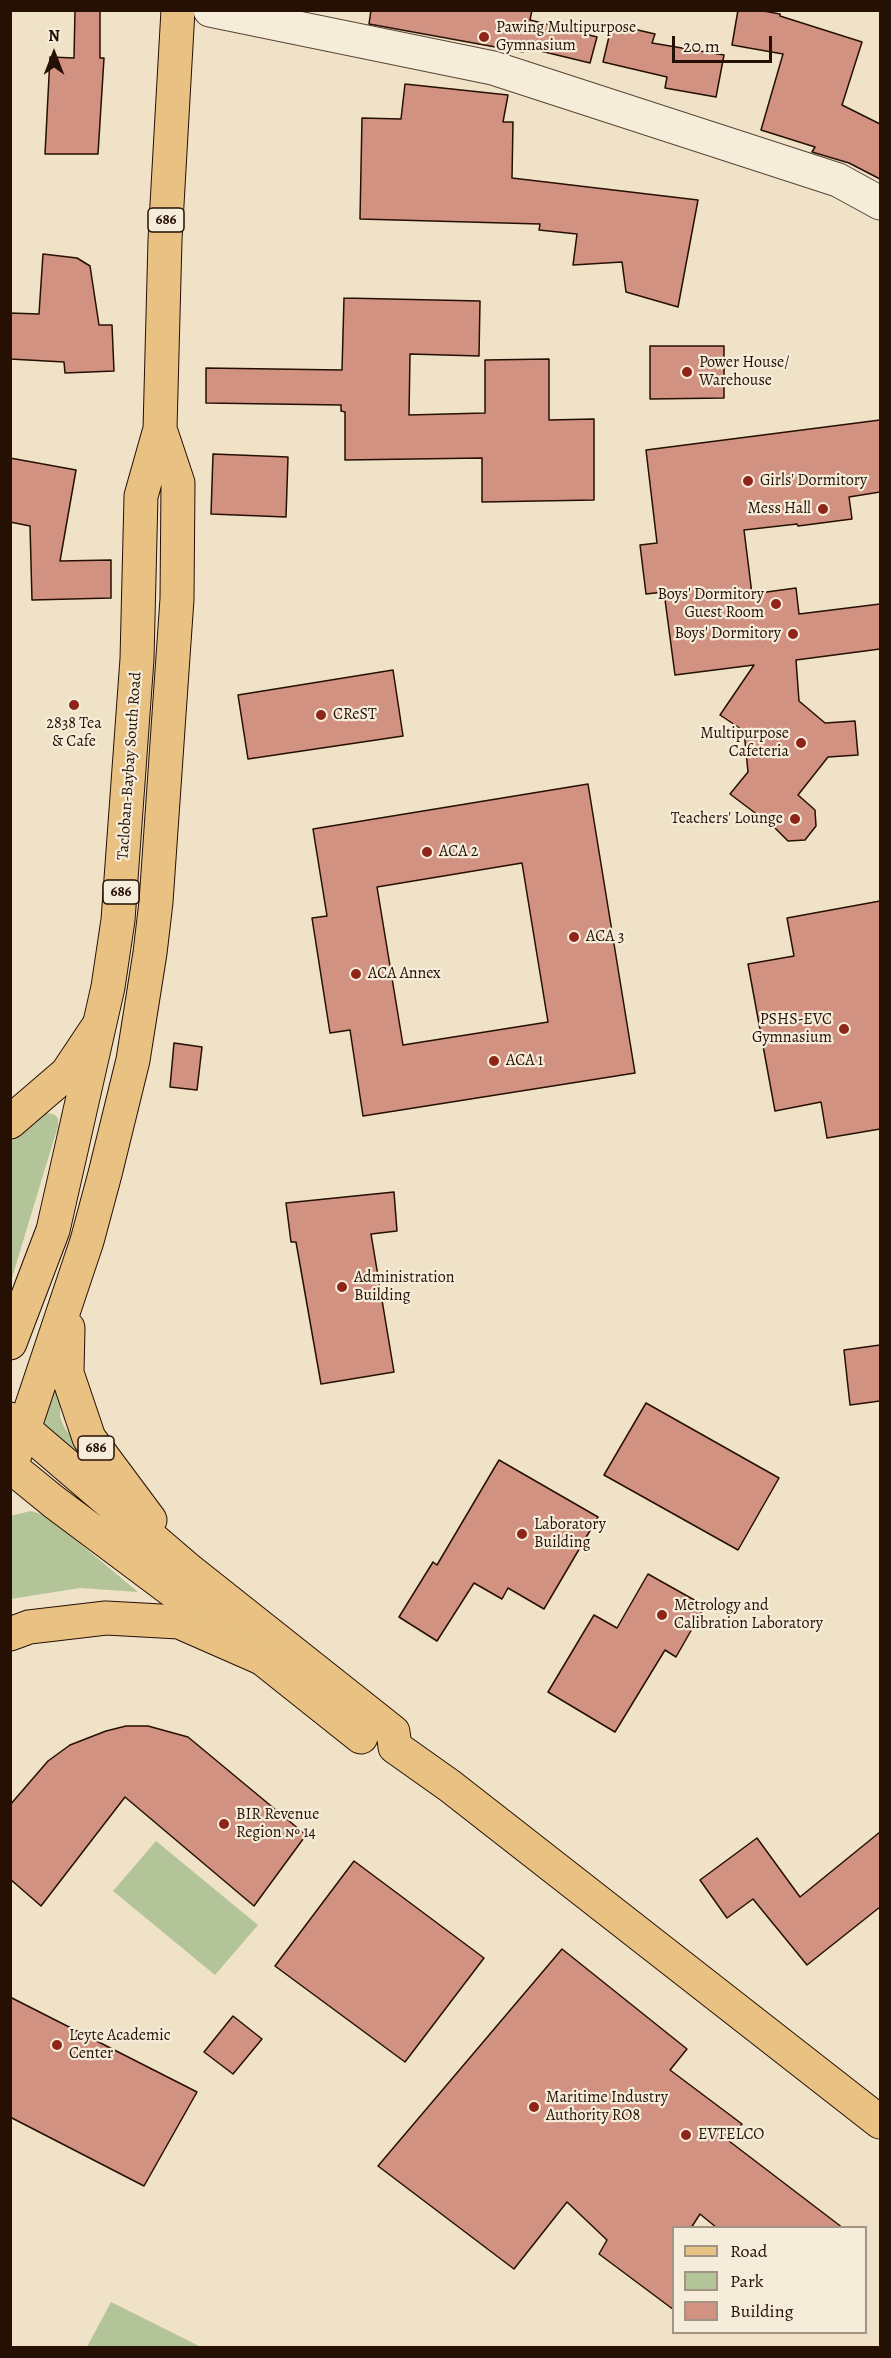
<!DOCTYPE html>
<meta charset="utf-8">
<style>
body{margin:0}
#map{position:relative;width:891px;height:2358px;overflow:hidden;background:#efe2c6;font-family:Alegreya,serif}
canvas{display:block}
.frame{position:absolute;inset:0;border:12px solid #260f03;pointer-events:none}
.legend{position:absolute;left:672px;top:2226px;width:195px;height:108px;box-sizing:border-box;background:#f5ecda;border:2px solid #a29484;margin:0;padding:8px 10px;list-style:none;font-size:18px;color:#260f03}
.legend li{display:flex;align-items:center;gap:12px;height:30px}
.legend b{width:30px;border:2px solid #a29484}
.north{position:absolute;left:24px;top:24px;width:60px;height:60px;-webkit-text-stroke:4px #f5ecda;paint-order:stroke;rotate:0deg;font-size:16px;font-weight:700;line-height:24px;text-align:center;color:#260f03}
.north::after{content:'';display:block;margin:auto;width:21px;height:27px;background:#260f03;clip-path:polygon(50% 0,100% 100%,50% 72%,0 100%)}
.scale{position:absolute;left:672px;top:36px;width:100px;height:27px;box-sizing:border-box;border:3px solid #260f03;border-top:0;padding-left:8px;font-size:18px;line-height:21px;white-space:nowrap;color:#260f03;-webkit-text-stroke:4px #f5ecda;paint-order:stroke}
</style>
<div id="map">
<canvas width="891" height="2358"></canvas>
<div class="frame"></div>
<ul class="legend">
<li><b style="height:8px;background:#e8c183"></b>Road</li>
<li><b style="height:16px;background:#b4c499"></b>Park</li>
<li><b style="height:16px;background:#d29282"></b>Building</li>
</ul>
<div class="north">N</div>
<div class="scale">20 m</div>
</div>
<script>
const ctx = document.querySelector('canvas').getContext('2d');
ctx.lineJoin = 'round';
function fillPath(path, color) {
  ctx.fillStyle = color;
  ctx.fill(path, 'evenodd');
}
function shape(rows) {
  const path = new Path2D();
  for (const r of rows) {
    path.moveTo(r[0], r[1]);
    for (let i = 2; i < r.length; i += 2) path.lineTo(r[i], r[i + 1]);
  }
  return path;
}
function stroke(path, color, width, dash) {
  ctx.strokeStyle = color;
  ctx.lineWidth = width;
  ctx.lineCap = dash ? 'butt' : 'round';
  ctx.setLineDash(dash || []);
  ctx.stroke(path);
}
function label(font, color, halo, rows, align = 'center') {
  ctx.font = font + ' Alegreya,serif';
  ctx.lineWidth = 4.5;
  ctx.setLineDash([]);
  ctx.textBaseline = 'middle';
  ctx.strokeStyle = halo;
  ctx.fillStyle = color;
  for (const [text, x, y, turn = 0] of rows) {
    ctx.save();
    ctx.translate(x, y);
    ctx.rotate((+turn || 0) * Math.PI / 180);
    ctx.textAlign = isNaN(turn) ? turn : align;
    if (halo) ctx.strokeText(text, 0, 0);
    ctx.fillText(text, 0, 0);
    ctx.restore();
  }
}
const green = shape([
 [48,1113,55,1115,58,1119,58,1126,11,1281,11,1142,43,1114],
 [57,1392,60,1397,60,1417,65,1429,107,1478,37,1420,54,1393],
 [31,1511,47,1516,138,1592,80,1588,11,1599,10,1516],
 [156,1841,258,1925,215,1975,113,1891],
 [111,2302,201,2347,87,2347]
]);
const building = shape([
 [75,10,100,10,100,58,104,58,98,154,45,154,50,57,74,58,75,10],
 [371,10,532,10,530,20,597,37,590,63,524,47,523,52,369,24,371,10],
 [738,10,758,10,780,14,780,16,862,42,842,105,880,124,880,179,849,163,812,152,815,147,761,130,783,54,732,45,738,10],
 [612,24,655,34,652,43,724,55,716,97,665,88,667,77,603,62,612,24],
 [405,84,508,95,503,122,513,122,512,178,698,200,678,307,626,292,622,262,573,265,577,234,539,230,540,224,360,219,362,118,401,119,405,84],
 [43,254,77,258,90,266,99,325,112,325,114,371,65,373,64,362,10,359,10,313,39,314,43,254],
 [344,298,480,301,479,356,410,354,409,415,485,413,485,360,549,359,549,420,594,419,594,500,482,502,482,458,345,460,345,412,341,411,341,405,206,403,206,368,342,370,344,298],
 [650,346,724,346,724,398,650,399,650,346],
 [880,420,880,492,849,497,852,519,798,526,797,524,744,530,752,594,796,588,799,614,880,604,880,649,796,660,799,701,825,723,855,721,858,755,828,757,798,795,815,810,816,826,805,840,788,841,775,828,730,794,748,772,744,731,720,715,754,665,675,675,664,592,646,594,640,545,657,543,646,450,880,420],
 [213,454,288,457,286,517,211,514,213,454],
 [10,458,76,470,60,561,111,560,111,598,32,600,30,526,10,522,10,458],
 [393,670,403,736,248,759,238,695,393,670],
 [588,784,635,1073,363,1116,350,1030,330,1033,312,918,327,916,313,829,588,784],
 [522,863,548,1022,403,1045,377,887,522,863],
 [880,901,880,1129,827,1138,821,1102,775,1111,748,964,794,956,787,918,880,901],
 [174,1043,202,1047,197,1090,170,1087,174,1043],
 [394,1192,397,1231,371,1234,394,1372,321,1384,296,1242,291,1242,286,1203,394,1192],
 [880,1345,880,1401,850,1405,844,1350,880,1345],
 [646,1403,779,1478,738,1550,604,1475,646,1403],
 [499,1460,598,1517,544,1609,508,1588,502,1599,474,1583,437,1641,399,1617,433,1562,437,1565,499,1460],
 [648,1574,705,1606,676,1657,665,1650,615,1732,548,1692,594,1615,617,1628,648,1574],
 [126,1726,148,1726,188,1737,306,1835,254,1906,125,1797,41,1906,10,1879,10,1805,48,1761,70,1745,106,1731,126,1726],
 [880,1832,880,1907,807,1965,753,1899,727,1918,700,1880,757,1838,800,1897,880,1832],
 [354,1861,484,1958,405,2062,275,1966,354,1861],
 [562,1949,687,2049,670,2070,742,2124,729,2141,843,2228,717,2228,700,2214,691,2228,674,2228,674,2310,599,2254,607,2240,567,2202,514,2269,378,2166,562,1949],
 [10,1997,197,2092,144,2186,10,2117,10,1997],
 [233,2016,262,2039,233,2074,204,2052,233,2016]
]);
const minor = shape([
 [210,10,493,68,838,180,880,203]
]);
const major = shape([
 [160,429,178,483,177,599,156,902,150,953,133,1060,105,1174,87,1241,24,1429,190,1571,393,1732,395,1747,450,1786,880,2122],
 [68,1328,67,1373,89,1438,150,1520],
 [10,1343,53,1230,108,987,118,920,137,659,141,496,160,429,165,240,178,10],
 [11,1467,54,1502,253,1651,361,1737]
]);
const highway = shape([
 [10,1122,67,1073,97,1028],
 [10,1419,24,1429,10,1469],
 [10,1634,29,1627,106,1618,179,1622,261,1658]
]);
const markers = [
 [484,37,6,"#8f2418"],
 [687,372,6,"#8f2418"],
 [748,481,6,"#8f2418"],
 [823,509,6,"#8f2418"],
 [776,604,6,"#8f2418"],
 [793,634,6,"#8f2418"],
 [74,705,6,"#8f2418"],
 [321,715,6,"#8f2418"],
 [801,743,6,"#8f2418"],
 [795,819,6,"#8f2418"],
 [427,852,6,"#8f2418"],
 [574,937,6,"#8f2418"],
 [356,974,6,"#8f2418"],
 [844,1029,6,"#8f2418"],
 [494,1061,6,"#8f2418"],
 [342,1287,6,"#8f2418"],
 [522,1534,6,"#8f2418"],
 [662,1615,6,"#8f2418"],
 [224,1824,6,"#8f2418"],
 [57,2045,6,"#8f2418"],
 [534,2107,6,"#8f2418"],
 [686,2135,6,"#8f2418"]
];
const shields = [
 [166,220,36],
 [121,892,36],
 [96,1448,36]
];
const shieldNames = [
 ["686",166,220],
 ["686",121,892],
 ["686",96,1448]
];
const poiNames = [
 ["Pawing Multipurpose",496,28],
 ["Gymnasium",496,46],
 ["Power House/",699,363],
 ["Warehouse",699,381],
 ["Girls' Dormitory",760,481],
 ["Mess Hall",811,509,"right"],
 ["Boys' Dormitory",764,595,"right"],
 ["Guest Room",764,613,"right"],
 ["Boys' Dormitory",781,634,"right"],
 ["CReST",333,715],
 ["2838 Tea",74,724,"center"],
 ["& Cafe",74,742,"center"],
 ["Multipurpose",789,734,"right"],
 ["Cafeteria",789,752,"right"],
 ["Teachers' Lounge",783,819,"right"],
 ["ACA 2",439,852],
 ["ACA 3",586,937],
 ["ACA Annex",368,974],
 ["PSHS-EVC",832,1020,"right"],
 ["Gymnasium",832,1038,"right"],
 ["ACA 1",506,1061],
 ["Administration",354,1278],
 ["Building",354,1296],
 ["Laboratory",534,1525],
 ["Building",534,1543],
 ["Metrology and",674,1606],
 ["Calibration Laboratory",674,1624],
 ["BIR Revenue",236,1815],
 ["Region № 14",236,1833],
 ["Leyte Academic",69,2036],
 ["Center",69,2054],
 ["Maritime Industry",546,2098],
 ["Authority RO8",546,2116],
 ["EVTELCO",698,2135]
];
const streetNames = [
 ["Tacloban-Baybay South Road",130,766,-86]
];
fillPath(green, '#b4c499');
fillPath(building, '#d29282');
stroke(building, '#260f03', 1.5);
stroke(minor, '#584434', 35);
stroke(major, '#260f03', 35);
stroke(highway, '#260f03', 35);
stroke(minor, '#f5ecda', 33);
stroke(major, '#e8c183', 33);
stroke(highway, '#e8c183', 33);
for (const [x, y, r, color] of markers) {
  const dot = new Path2D();
  dot.arc(x, y, r, 0, 2 * Math.PI);
  ctx.fillStyle = color;
  ctx.fill(dot);
  stroke(dot, '#f5ecda', 2);
}
for (const [x, y, w] of shields) {
  const box = new Path2D();
  box.roundRect(x - w / 2, y - 12, w, 24, 4.5);
  ctx.fillStyle = '#f5ecda';
  ctx.fill(box);
  stroke(box, '#260f03', 1.5);
}
label('bold 15px', '#260f03', null, shieldNames);
label('16px', '#260f03', '#f5ecda', poiNames, 'left');
label('16px', '#260f03', '#f5ecda', streetNames);
</script>
